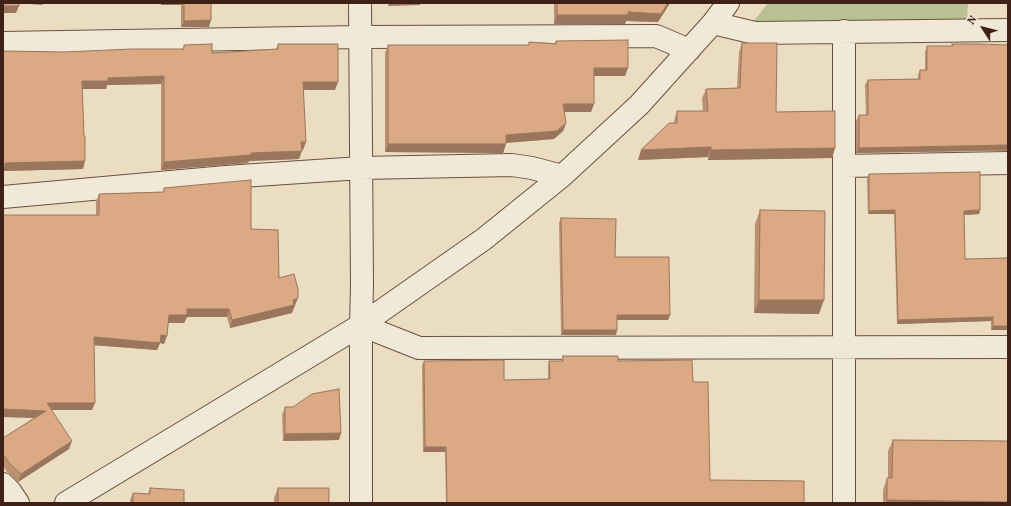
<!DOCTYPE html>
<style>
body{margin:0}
#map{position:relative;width:1011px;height:506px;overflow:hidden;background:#eaddc1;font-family:Vollkorn,serif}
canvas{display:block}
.frame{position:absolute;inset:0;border:4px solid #402115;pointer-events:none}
.north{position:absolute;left:963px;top:8px;width:40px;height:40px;-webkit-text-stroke:3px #f1e9d7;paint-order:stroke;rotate:306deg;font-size:11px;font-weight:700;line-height:16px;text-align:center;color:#402115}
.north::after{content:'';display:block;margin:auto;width:14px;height:18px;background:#402115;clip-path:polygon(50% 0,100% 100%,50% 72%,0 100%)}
</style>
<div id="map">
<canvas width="1011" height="506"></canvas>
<div class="frame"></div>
<div class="north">N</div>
</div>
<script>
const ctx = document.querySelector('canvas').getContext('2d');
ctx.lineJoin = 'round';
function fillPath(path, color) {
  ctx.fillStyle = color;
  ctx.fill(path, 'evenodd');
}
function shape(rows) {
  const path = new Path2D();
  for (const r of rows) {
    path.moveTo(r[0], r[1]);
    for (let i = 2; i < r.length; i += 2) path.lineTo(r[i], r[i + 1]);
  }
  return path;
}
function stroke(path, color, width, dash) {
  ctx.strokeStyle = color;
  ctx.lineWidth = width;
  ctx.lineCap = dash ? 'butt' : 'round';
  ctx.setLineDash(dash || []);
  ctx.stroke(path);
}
const green = shape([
 [768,3,968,3,967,23,751,25]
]);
const minor = shape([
 [360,3,362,286,361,325,361,503],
 [713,23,755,33,1008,30],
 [844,31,844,503],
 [3,43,359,37,656,36,689,50],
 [844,166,1008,163],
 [3,197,226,177,361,168,512,165,532,168,562,176],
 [361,325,419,348,1008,347],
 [3,484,10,491,18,503],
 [66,503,361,325,484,239,562,176,639,105,713,23,728,3]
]);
const wall = shape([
 [161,3,211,3,209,27,181,27,181,5,161,5],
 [554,3,670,3,658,22,626,21,625,24,554,24],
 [556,41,625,76,594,76,591,112,564,112,566,123,563,131,554,139,506,143,503,153,385,152,385,53,388,45,529,45,529,42,555,43],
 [742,43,776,112,835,148,832,158,708,160,708,157,638,160,674,123,674,121,677,111,703,111,702,98,706,89,737,88,739,52],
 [278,44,335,90,304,90,303,150,301,150,299,159,249,161,248,163,161,170,161,84,107,85,106,89,82,89,83,169,4,171,3,51,64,52,183,49,184,45,212,53,276,49],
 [952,44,1008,45,1008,151,856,153,856,121,859,115,866,115,865,85,868,80,918,79,918,75,920,70,925,70,925,52,927,46,952,46],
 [869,174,980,210,979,214,964,215,965,259,1008,330,991,330,991,321,897,324,894,214,868,214,867,178],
 [164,188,251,229,295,306,294,306,292,313,230,328,227,317,187,317,184,323,168,323,164,344,160,343,157,350,94,345,92,410,52,410,69,449,18,482,7,472,3,466,3,438,34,418,3,417,96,215,96,201,99,194,163,192],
 [760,210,819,314,754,313,755,224],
 [561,218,615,257,668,320,617,320,616,335,561,335,559,223],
 [563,356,618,361,693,382,710,480,804,503,446,503,445,452,423,452,422,366,424,361,504,380,548,379,548,366,549,361,561,361],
 [285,407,339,440,283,441,282,415],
 [893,440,1008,503,883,503,883,490,887,478,888,478,888,451],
 [150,488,184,503,130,503,130,500,133,493,148,494],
 [278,488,329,503,274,503,274,498]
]);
const shadedWall = shape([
 [16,3,43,3,42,5],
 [162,3,182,3,181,5,161,5],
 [389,3,421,3,420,5,388,6],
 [668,3,670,3,658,22,626,21,625,24,554,24,557,15,628,12],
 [3,6,19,6,16,13,3,13],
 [211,20,209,27,181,27,184,21],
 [594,68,628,68,625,76,591,76],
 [164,76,161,84,107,85,106,89,79,89,82,81,108,78],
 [303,82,338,82,335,90,301,90],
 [563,104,594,104,591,112,560,112],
 [566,123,563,131,554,139,503,143,506,135],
 [301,142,306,142,303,150,298,150],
 [388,144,506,144,503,153,385,152],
 [1008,145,1008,150,856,153,859,148],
 [711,147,708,157,638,160,641,150],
 [835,148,832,158,708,160,711,150],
 [302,151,299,159,249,161,248,163,161,170,164,162,251,153],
 [85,161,83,169,4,171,3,173,3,167,5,163],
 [895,210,894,214,868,214,869,211],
 [980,210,979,214,963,215,964,211],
 [298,298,292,313,230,328,232,320],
 [759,300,824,300,819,314,754,313],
 [187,309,229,309,227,317,187,317,184,323,166,323,169,315],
 [617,315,670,315,668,320,615,320],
 [993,317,991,321,897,324,898,320],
 [993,326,1008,326,1008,330,991,330],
 [563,330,617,330,616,335,561,335],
 [161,335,167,336,164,344,160,343,157,350,91,345,94,337],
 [47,403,95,403,92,410,44,410],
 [3,409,46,411,43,418,3,417],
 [341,433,339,440,283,441,285,434],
 [72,441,69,449,18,482,21,474],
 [425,447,446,447,445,452,423,452],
 [887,500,1008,502,1008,503,886,503]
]);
const building = shape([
 [3,3,19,3,19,6,3,6,3,3],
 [184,3,211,3,211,20,184,21,184,3],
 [557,3,668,3,661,14,628,12,628,15,557,15,557,3],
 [628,40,628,68,594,68,594,104,563,104,566,123,557,131,506,135,506,144,388,144,388,45,529,45,529,42,556,44,556,41,628,40],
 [742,43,777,43,776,112,835,111,835,148,711,150,711,147,641,150,669,123,677,123,677,111,708,111,706,89,740,88,742,43],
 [212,44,212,53,278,49,278,44,338,44,338,82,303,82,306,142,301,142,302,151,251,153,251,155,164,162,164,76,108,78,108,81,82,81,84,136,85,136,85,161,5,163,5,167,3,167,3,51,64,52,132,49,184,49,184,45,212,44],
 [952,44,978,44,1008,45,1008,145,859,148,859,115,868,115,868,80,920,79,920,70,927,70,927,46,953,46,952,44],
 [980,172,980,210,964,211,965,259,1008,258,1008,326,993,326,993,317,898,320,895,210,869,211,869,174,980,172],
 [251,180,251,229,278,230,279,278,294,274,298,289,298,298,293,300,294,305,232,320,229,309,187,309,187,315,169,315,167,336,161,335,160,343,94,337,95,403,47,403,72,441,21,474,10,464,3,454,3,438,46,411,3,409,3,215,99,215,99,194,164,192,164,188,251,180],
 [760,210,825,211,824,300,759,300,760,210],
 [561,218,616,219,615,257,669,257,670,315,617,315,617,330,563,330,561,218],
 [563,356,618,356,618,361,692,360,693,382,708,382,710,480,804,481,804,503,447,503,446,447,425,447,424,361,504,360,504,380,550,379,549,361,563,361,563,356],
 [339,389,341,433,285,434,285,407,293,407,312,394,339,389],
 [893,440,1008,441,1008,502,887,500,887,478,892,478,893,440],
 [150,488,184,490,184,503,133,503,133,493,150,494,150,488],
 [278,488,329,488,329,503,278,503,278,488]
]);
fillPath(green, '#b9c091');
stroke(minor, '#6a5040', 24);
stroke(minor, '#f1e9d7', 22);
fillPath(wall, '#bc9172');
fillPath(shadedWall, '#99765c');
fillPath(building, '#dba984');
stroke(building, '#99765c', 1);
</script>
